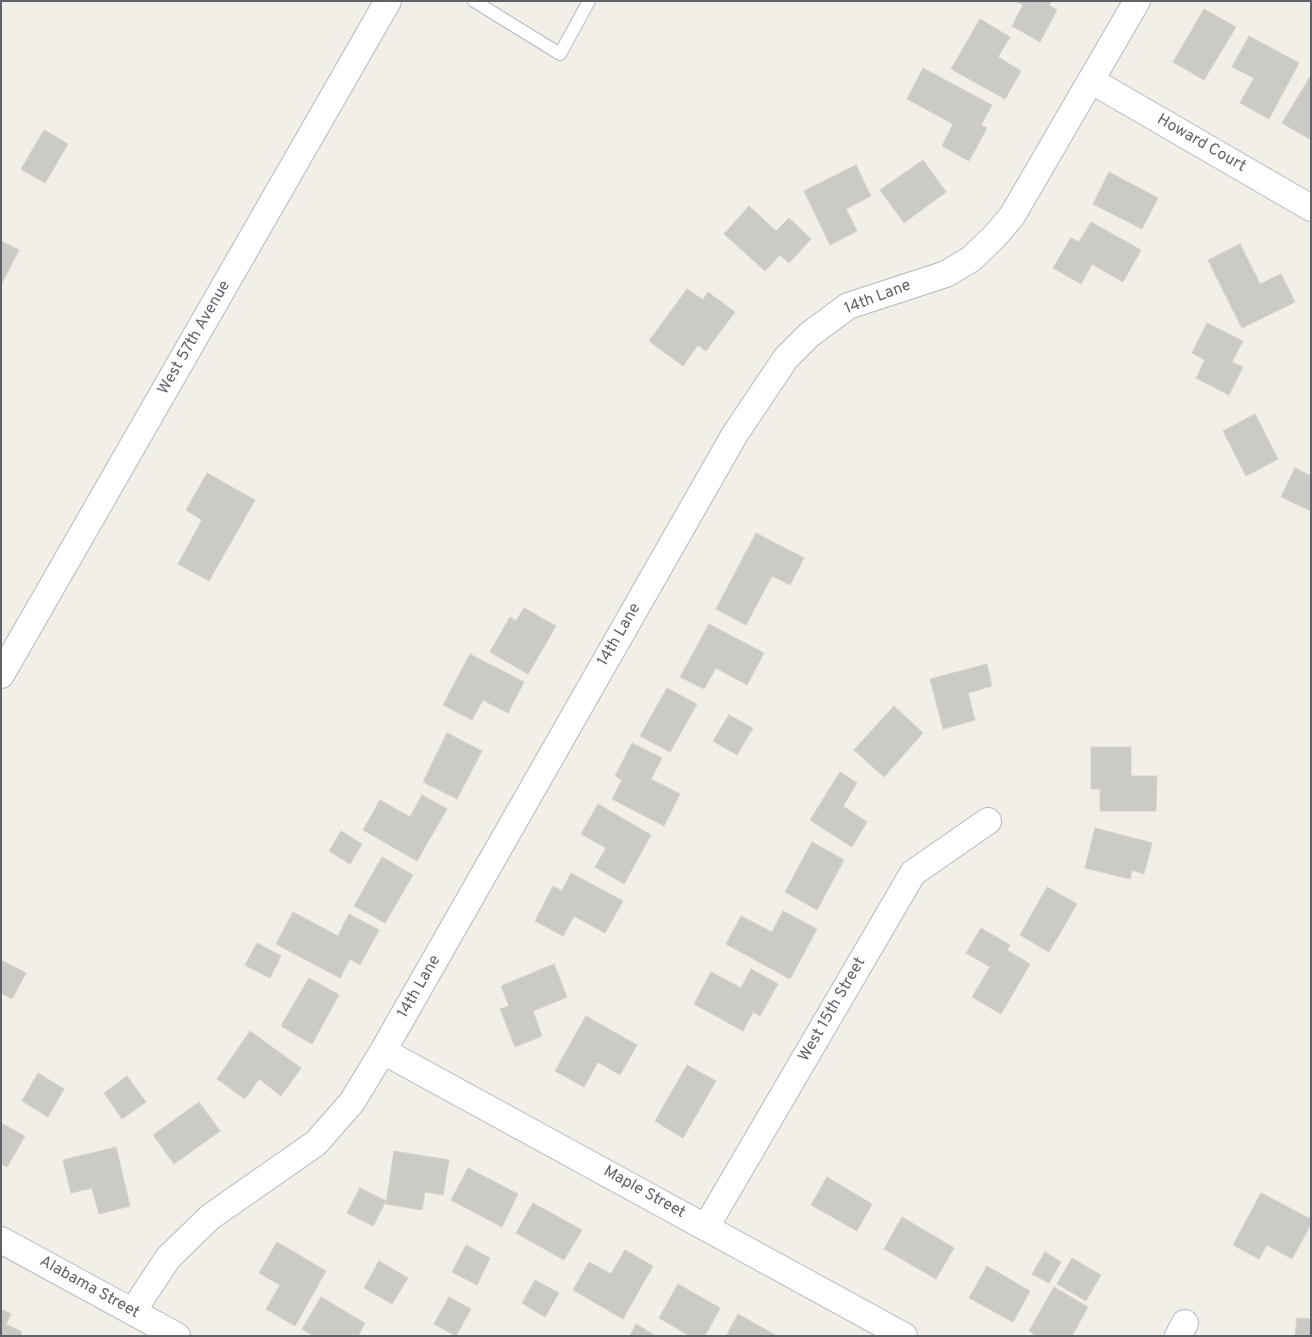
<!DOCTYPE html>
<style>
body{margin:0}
#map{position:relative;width:1312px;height:1337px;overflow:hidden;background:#f1efe8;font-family:Overpass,sans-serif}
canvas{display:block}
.frame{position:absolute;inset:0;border:2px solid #5f6368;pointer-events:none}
</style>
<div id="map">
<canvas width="1312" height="1337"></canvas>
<div class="frame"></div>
</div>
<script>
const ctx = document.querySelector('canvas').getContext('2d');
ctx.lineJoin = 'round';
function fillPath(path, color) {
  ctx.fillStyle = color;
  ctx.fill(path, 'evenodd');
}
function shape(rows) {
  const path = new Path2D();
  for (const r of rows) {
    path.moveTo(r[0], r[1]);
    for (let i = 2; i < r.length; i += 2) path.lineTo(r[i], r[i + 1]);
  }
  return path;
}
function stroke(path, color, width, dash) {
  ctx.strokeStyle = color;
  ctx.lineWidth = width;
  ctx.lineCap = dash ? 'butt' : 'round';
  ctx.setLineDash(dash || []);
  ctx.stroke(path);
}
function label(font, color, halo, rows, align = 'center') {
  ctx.font = font + ' Overpass,sans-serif';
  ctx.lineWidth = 4.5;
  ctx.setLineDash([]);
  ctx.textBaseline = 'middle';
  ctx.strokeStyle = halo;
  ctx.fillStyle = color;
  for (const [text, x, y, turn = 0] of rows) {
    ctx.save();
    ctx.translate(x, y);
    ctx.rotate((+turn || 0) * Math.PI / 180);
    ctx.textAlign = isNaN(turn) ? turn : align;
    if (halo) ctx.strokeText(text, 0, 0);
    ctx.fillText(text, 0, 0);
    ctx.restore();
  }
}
const building = shape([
 [1015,1,1052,1,1049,5,1057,10,1040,42,1012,26,1023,5,1015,1],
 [1204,9,1236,27,1204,80,1173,62,1204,9],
 [980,19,1010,37,998,57,1021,71,1005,99,951,69,980,19],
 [1249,36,1299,63,1269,119,1240,103,1254,78,1232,67,1249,36],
 [923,68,992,105,981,125,987,128,969,161,942,146,953,124,907,99,923,68],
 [1311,75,1311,140,1282,123,1311,75],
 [44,130,68,144,45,183,21,169,44,130],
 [923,160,946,192,904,223,880,190,923,160],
 [856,165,871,196,846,209,857,231,830,245,804,191,856,165],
 [1109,172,1158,198,1142,229,1093,204,1109,172],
 [749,206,776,231,789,218,811,239,789,263,780,255,765,271,724,234,749,206],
 [1091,222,1141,250,1123,282,1092,264,1081,284,1053,268,1071,238,1079,242,1091,222],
 [1,241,19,250,1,285,1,241],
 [1240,244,1260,284,1281,274,1295,302,1242,328,1208,260,1240,244],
 [687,289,703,300,708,292,735,312,706,351,698,345,683,366,649,341,687,289],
 [1207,323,1243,341,1232,362,1243,367,1229,395,1196,378,1205,360,1192,353,1207,323],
 [1255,414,1278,459,1246,476,1223,431,1255,414],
 [1295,468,1311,476,1311,511,1281,497,1295,468],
 [207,473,255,500,209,581,178,564,202,520,186,510,207,473],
 [756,533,804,558,790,585,772,576,746,625,716,609,756,533],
 [524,608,556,626,528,674,490,652,510,617,516,621,524,608],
 [709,624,764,653,747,685,716,668,704,689,680,677,709,624],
 [470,654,524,682,508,713,483,700,472,720,443,705,470,654],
 [987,664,992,686,968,693,975,720,943,729,930,679,987,664],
 [667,688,697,704,670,752,640,736,667,688],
 [894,706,923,733,884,777,854,750,894,706],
 [729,715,753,728,737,755,713,741,729,715],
 [447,733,482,751,457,799,423,782,447,733],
 [632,743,662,758,651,779,680,794,664,826,612,799,622,780,615,776,632,743],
 [1091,747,1131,747,1131,776,1157,776,1156,811,1100,811,1100,789,1091,789,1091,747],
 [840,772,857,783,843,806,867,822,852,847,810,820,840,772],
 [422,795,447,809,417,861,363,830,380,800,410,817,422,795],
 [598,804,651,835,624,884,595,867,606,848,581,834,598,804],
 [1095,828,1152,843,1144,874,1132,870,1130,879,1085,868,1095,828],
 [341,831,362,844,350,864,329,851,341,831],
 [812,842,844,860,817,910,785,892,812,842],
 [382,857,413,875,385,923,354,906,382,857],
 [571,873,623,901,605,933,574,916,563,936,535,921,553,886,562,891,571,873],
 [1047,887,1077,904,1049,952,1020,935,1047,887],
 [783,911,817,929,790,979,726,944,741,916,772,932,783,911],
 [293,912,338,936,349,914,379,930,360,965,350,959,340,978,276,944,293,912],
 [981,928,1010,945,1007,950,1030,964,1001,1014,972,997,990,967,966,953,981,928],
 [257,943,281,956,270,978,245,965,257,943],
 [1,960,26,973,12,999,1,993,1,960],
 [554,964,567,997,533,1011,542,1036,515,1047,500,1009,509,1006,501,986,554,964],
 [751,969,778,984,760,1016,753,1012,743,1031,694,1004,711,972,741,988,751,969],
 [309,978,339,995,312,1044,281,1026,309,978],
 [586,1016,637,1045,620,1075,598,1062,584,1087,555,1071,586,1016],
 [250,1031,301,1068,281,1096,259,1079,245,1099,217,1079,250,1031],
 [687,1065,716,1081,683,1138,655,1121,687,1065],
 [38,1073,64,1089,48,1117,22,1101,38,1073],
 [127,1076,146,1102,122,1119,104,1093,127,1076],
 [199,1102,220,1131,174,1164,153,1135,199,1102],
 [1,1123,25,1136,7,1167,1,1164,1,1123],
 [116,1147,130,1206,99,1214,92,1188,71,1193,63,1160,116,1147],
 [394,1151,449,1160,443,1195,425,1192,422,1210,386,1204,394,1151],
 [468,1168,518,1194,502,1227,451,1200,468,1168],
 [827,1177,872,1204,857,1231,811,1205,827,1177],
 [360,1188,386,1201,373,1226,347,1213,360,1188],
 [1261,1193,1311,1219,1311,1224,1292,1259,1267,1245,1259,1259,1233,1245,1261,1193],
 [533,1203,582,1230,564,1260,516,1233,533,1203],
 [902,1217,954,1248,936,1279,884,1249,902,1217],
 [277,1242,326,1271,295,1326,266,1309,280,1285,259,1273,277,1242],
 [466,1245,490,1258,477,1285,452,1272,466,1245],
 [625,1250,653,1266,623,1319,573,1290,589,1262,611,1274,625,1250],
 [1045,1252,1061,1262,1049,1283,1032,1274,1045,1252],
 [1072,1258,1101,1275,1086,1301,1057,1284,1072,1258],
 [379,1261,408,1278,392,1304,364,1288,379,1261],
 [987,1266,1030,1291,1013,1322,969,1298,987,1266],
 [535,1280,559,1293,545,1317,522,1303,535,1280],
 [678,1284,720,1308,705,1336,690,1336,659,1318,678,1284],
 [1054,1287,1088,1307,1072,1336,1037,1336,1029,1331,1054,1287],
 [321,1297,365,1323,358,1336,314,1336,302,1329,321,1297],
 [449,1297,471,1309,456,1336,434,1324,449,1297],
 [1,1309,11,1314,6,1324,22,1332,21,1336,1,1336,1,1309],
 [738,1314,777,1336,726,1336,738,1314],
 [1297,1318,1311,1319,1311,1336,1295,1336,1297,1318],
 [636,1324,656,1336,630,1336,636,1324]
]);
const lane = shape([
 [474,1,560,54,589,1]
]);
const street = shape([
 [1092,81,1311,208],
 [1,675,388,1],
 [383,1051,904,1336],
 [706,1227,913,873,988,821],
 [1,1240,177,1336],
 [133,1311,168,1258,210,1217,316,1143,352,1102,383,1051,735,434,786,358,809,335,848,306,946,274,971,259,994,237,1012,216,1137,1],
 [1178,1336,1185,1323]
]);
const streetNames = [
 ["Howard Court",1201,144,30],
 ["14th Lane",878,298,-21],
 ["West 57th Avenue",195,338,-60],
 ["14th Lane",620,635,-60],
 ["14th Lane",420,987,-60],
 ["West 15th Street",833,1010,-60],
 ["Maple Street",644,1193,29],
 ["Alabama Street",89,1288,29]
];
fillPath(building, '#cccac5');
stroke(building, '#d6d1c6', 1);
stroke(lane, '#b5b8bc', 14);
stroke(street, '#b5b8bc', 28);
stroke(lane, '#fff', 12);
stroke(street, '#fff', 26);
label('16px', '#5f6368', '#fff', streetNames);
</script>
